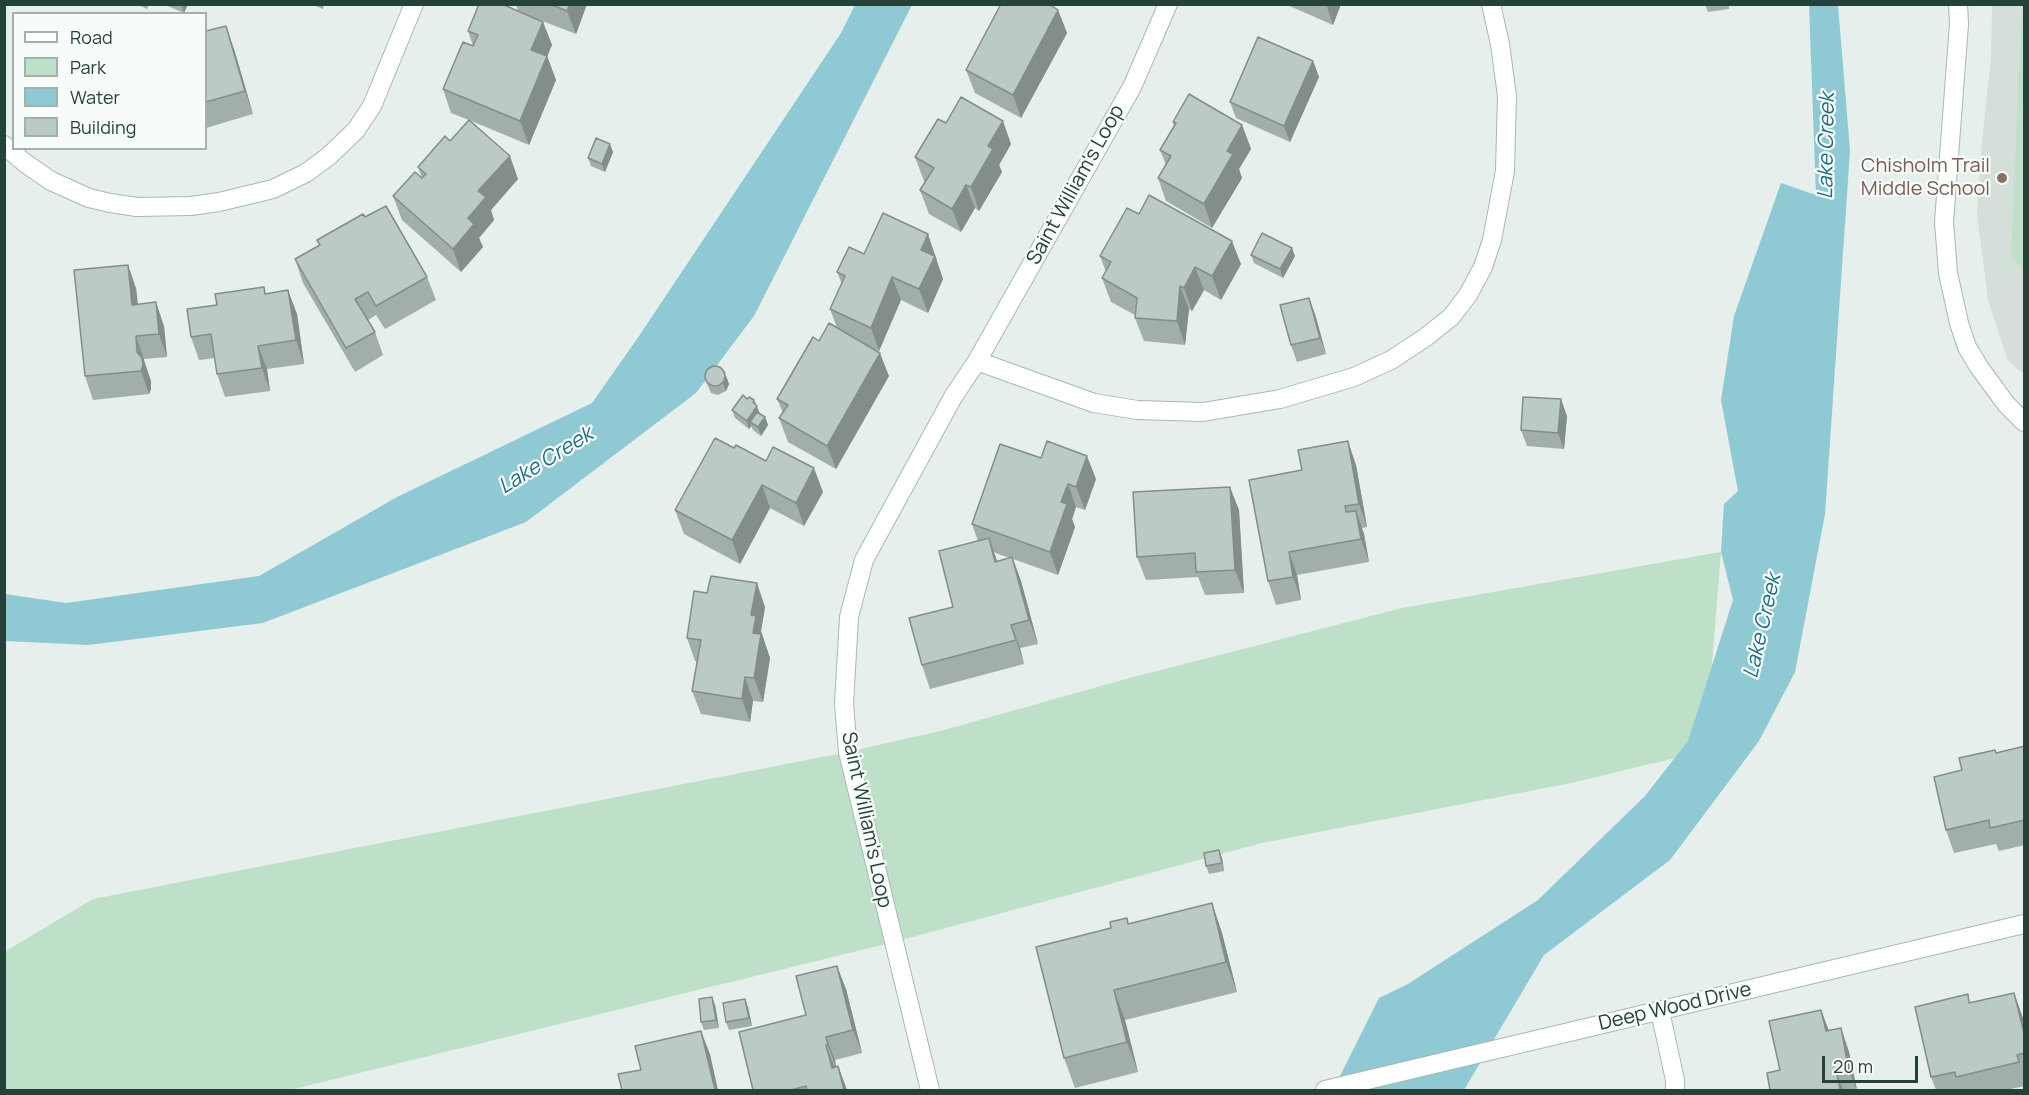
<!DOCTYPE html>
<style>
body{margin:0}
#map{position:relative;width:2029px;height:1095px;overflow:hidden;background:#e6efeb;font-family:Manrope,sans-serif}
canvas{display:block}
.frame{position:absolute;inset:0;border:6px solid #24423a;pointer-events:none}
.legend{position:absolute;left:12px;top:12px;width:195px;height:138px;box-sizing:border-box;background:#f7fbf9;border:2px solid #a3b1ad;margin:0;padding:8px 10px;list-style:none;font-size:18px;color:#24423a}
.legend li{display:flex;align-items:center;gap:12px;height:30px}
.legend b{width:30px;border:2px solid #a3b1ad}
.scale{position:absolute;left:1822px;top:1056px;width:96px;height:27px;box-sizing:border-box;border:3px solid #24423a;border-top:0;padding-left:8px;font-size:18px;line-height:21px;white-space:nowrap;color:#24423a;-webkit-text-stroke:4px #f7fbf9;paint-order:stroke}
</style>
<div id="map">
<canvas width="2029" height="1095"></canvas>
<div class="frame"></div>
<ul class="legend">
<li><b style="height:8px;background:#fff"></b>Road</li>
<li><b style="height:16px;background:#bfe0c8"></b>Park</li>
<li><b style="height:16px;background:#8ec9d4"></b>Water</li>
<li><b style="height:16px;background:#bbcac4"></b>Building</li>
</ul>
<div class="scale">20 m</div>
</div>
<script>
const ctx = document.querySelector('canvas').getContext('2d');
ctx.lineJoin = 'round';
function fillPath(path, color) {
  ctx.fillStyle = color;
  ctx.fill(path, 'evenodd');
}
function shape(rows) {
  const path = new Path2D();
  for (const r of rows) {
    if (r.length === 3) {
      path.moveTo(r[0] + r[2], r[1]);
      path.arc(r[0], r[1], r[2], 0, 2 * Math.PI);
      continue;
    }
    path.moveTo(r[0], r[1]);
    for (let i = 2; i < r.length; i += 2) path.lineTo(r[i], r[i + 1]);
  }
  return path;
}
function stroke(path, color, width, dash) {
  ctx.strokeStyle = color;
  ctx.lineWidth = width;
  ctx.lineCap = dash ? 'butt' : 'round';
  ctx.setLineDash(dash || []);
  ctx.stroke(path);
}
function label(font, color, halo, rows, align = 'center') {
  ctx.font = font + ' Manrope,sans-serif';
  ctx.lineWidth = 4.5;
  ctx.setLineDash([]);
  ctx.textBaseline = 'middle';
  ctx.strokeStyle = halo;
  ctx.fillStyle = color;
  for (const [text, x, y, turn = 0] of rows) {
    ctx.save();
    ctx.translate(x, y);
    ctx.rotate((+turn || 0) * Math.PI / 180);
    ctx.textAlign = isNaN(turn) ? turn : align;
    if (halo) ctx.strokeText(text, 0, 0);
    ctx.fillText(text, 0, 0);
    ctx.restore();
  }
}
const built = shape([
 [1992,5,2024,5,2024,374,2008,361,1988,300,1977,215,1982,141,1991,57]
]);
const green = shape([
 [2022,5,2024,5,2024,269,2011,257],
 [1721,552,1705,751,1571,783,1262,843,894,942,290,1090,5,1090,4,952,93,899,848,752,944,730,1126,679,1402,608]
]);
const water = shape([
 [855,5,912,5,754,316,696,393,526,522,263,623,88,645,5,641,5,594,66,603,259,576,397,497,592,403,637,339,841,33],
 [1809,5,1838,5,1850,151,1825,514,1795,672,1759,741,1670,860,1544,955,1464,1090,1333,1090,1379,998,1408,984,1538,900,1645,796,1688,741,1733,600,1721,552,1724,504,1738,491,1721,400,1734,316,1781,183,1816,195]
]);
const minor = shape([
 [1168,4,1132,87,977,361,1094,403,1137,410,1203,412,1280,399,1354,377,1391,360,1426,337,1451,317,1468,295,1483,267,1492,240,1505,171,1507,96,1500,44,1491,4],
 [1958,4,1959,24,1944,222,1948,273,1959,323,1967,347,1979,367,2006,404,2024,422],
 [4,145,25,163,51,181,89,198,110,203,137,207,191,206,219,202,273,189,306,173,329,156,356,130,372,106,414,4],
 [930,1090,848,752,844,704,849,617,864,560,953,397,977,361]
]);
const tertiary = shape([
 [1660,1011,1675,1080,1675,1090],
 [1325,1090,2024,924]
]);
const wall = shape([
 [137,4,149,4,147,9],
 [163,4,188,4,184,13],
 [311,4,324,4,323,9],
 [516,4,587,4,576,34,532,17,543,22,552,45,547,56,556,80,529,145,469,120,518,179,491,210,494,220,479,238,483,247,461,272,402,220,393,196,422,178,418,167,450,141,469,120,451,113,443,89,473,46,468,31,518,11],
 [1285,4,1341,4,1333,25],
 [1705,4,1729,4,1729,9,1708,12],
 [1058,10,1067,33,1021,118,975,93,966,70],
 [206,31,234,49,253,114,206,128],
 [1313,61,1319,77,1290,142,1236,118,1230,102],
 [1173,122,1242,125,1251,149,1239,169,1242,178,1212,228,1166,201,1158,178,1166,165,1160,150,1174,126],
 [946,123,1011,144,999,165,1002,172,979,211,975,208,961,232,929,214,920,190,926,182,924,181,915,157],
 [613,152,605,172,591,166,588,158],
 [1139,214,1241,264,1221,300,1204,290,1192,311,1189,309,1185,345,1144,341,1135,318,1135,315,1111,302,1102,278,1106,272,1100,256],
 [365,217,427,277,436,300,385,329,376,315,368,320,375,332,383,355,355,372,303,283,295,259,319,245,317,240],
 [864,254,937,258,936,260,943,279,928,313,901,300,879,351,871,348,889,376,836,469,788,442,779,418,783,413,777,399,819,341,837,328,830,309,842,284,837,272],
 [1251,255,1295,256,1283,278,1254,263],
 [264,287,266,294,297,314,304,364,267,369,270,391,225,397,217,374,215,358,199,360,191,337,217,305],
 [136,288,138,304,164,326,167,357,144,359,144,363,151,381,151,389,149,394,93,400,85,376],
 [1315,314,1326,354,1297,362,1291,345],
 [726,376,729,384,726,391,718,395,711,393,704,377],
 [747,399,754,400,760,414,765,417,768,425,761,436,753,430,751,426,749,429,735,418,732,410],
 [1567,416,1564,449,1527,446,1521,430],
 [1000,444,1096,479,1085,510,1076,507,1072,519,1075,527,1058,575,1013,559,1021,581,1038,644,1020,648,1024,664,930,689,922,665,953,607,978,541,972,524],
 [994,552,998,554,1010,558,997,561],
 [734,448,766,461,823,492,804,526,770,508,740,564,684,534,675,510],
 [1356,465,1367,527,1362,528,1364,534,1369,562,1297,575,1301,600,1276,605,1268,581,1302,470],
 [1239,510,1244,593,1205,595,1198,577,1146,580,1137,557],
 [765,607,761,631,770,658,763,702,753,701,750,722,701,714,692,691,697,661,695,661,687,638],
 [2025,746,2025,845,1999,851,1996,844,1954,853,1946,830,1962,770,1996,753],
 [1222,858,1224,871,1209,874,1206,866],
 [1212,903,1222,933,1237,992,1125,1020,1138,1072,1075,1088,1064,1058,1129,924],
 [846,989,862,1053,835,1060,836,1067,838,1066,847,1090,753,1090,806,1015],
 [2014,993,2025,1024,2025,1086,2006,1090,1936,1090,1931,1077,1971,1002],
 [715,1005,719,1028,704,1030,701,1022],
 [748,1007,752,1026,729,1030,726,1022],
 [1821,1010,1829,1031,1841,1028,1849,1052,1857,1090,1770,1090,1780,1070]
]);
const shadedWall = shape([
 [181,4,188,4,184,13],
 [570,4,587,4,576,34,567,11],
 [1326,4,1341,4,1333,25],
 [1058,10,1067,33,1021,118,1013,95],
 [543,22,552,45,540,73,531,50],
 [226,26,234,49,253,114,245,91],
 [547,56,556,80,529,145,520,121],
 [1313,61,1319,77,1290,142,1284,126],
 [1003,121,1011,144,999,165,1002,172,979,211,971,187,988,146],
 [1242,125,1251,149,1239,169,1242,178,1212,228,1204,204,1227,151],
 [610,144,613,152,605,172,602,164],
 [510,156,518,179,491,210,494,220,479,238,483,247,461,272,453,249,468,218,478,191],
 [966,185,975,208,961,232,952,209],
 [928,234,943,279,928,313,919,289,921,250],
 [1232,241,1241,264,1221,300,1212,276],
 [1292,248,1295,256,1283,278,1280,269],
 [128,265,136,288,140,328,132,305],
 [1195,267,1204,290,1192,311,1184,288],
 [892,277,901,300,879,351,871,328],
 [1180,286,1189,309,1185,345,1177,321],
 [288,290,297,314,304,364,296,340],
 [1309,298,1315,314,1326,354,1320,338],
 [156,302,164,326,167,357,159,334],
 [136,336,151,381,151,389,149,394,141,371],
 [258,346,267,369,270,391,262,368],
 [880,353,889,376,836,469,827,446],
 [726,376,729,384,726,391,723,383],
 [1561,399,1567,416,1564,449,1558,433],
 [754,400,760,414,750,422,751,426,749,429,747,421],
 [765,417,768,425,761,436,758,427],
 [1348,441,1356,465,1367,527,1359,504],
 [1087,456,1096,479,1085,510,1076,487],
 [814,468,823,492,804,526,796,503],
 [1068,484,1076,507,1072,519,1075,527,1058,575,1050,552,1061,502],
 [762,485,770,508,740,564,732,540],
 [1230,487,1239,510,1244,593,1235,570],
 [1356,511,1364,534,1369,562,1361,539],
 [989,538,997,561,995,562],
 [1289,552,1297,575,1301,600,1293,577],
 [1012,557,1021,581,1038,644,1029,620],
 [757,583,765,607,761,631,770,658,763,702,754,678,753,633,751,615],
 [1011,625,1020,648,1024,664],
 [745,677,753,701,750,722,742,699],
 [1219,850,1222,858,1224,871,1222,863],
 [1212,903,1222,933,1237,992,1226,962],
 [837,966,846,989,862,1053,853,1030],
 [1114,990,1125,1020,1138,1072,1127,1042],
 [2014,993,2025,1024,2025,1037],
 [712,997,715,1005,719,1028,716,1020],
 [745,999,748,1007,752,1026,749,1018],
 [1821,1010,1830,1034,1826,1031],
 [1841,1028,1849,1052,1857,1090,1849,1071],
 [701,1031,710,1054,718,1090,715,1090],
 [826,1037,835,1060,836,1068,828,1045],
 [826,1045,835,1069,832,1068],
 [838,1066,847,1090,844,1090],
 [1837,1074,1843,1090,1840,1090]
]);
const building = shape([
 [479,4,502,4,543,22,531,50,547,56,520,121,443,89,463,42,473,46,478,35,468,31,479,4],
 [550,4,570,4,567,11,550,4],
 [1001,4,1049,4,1058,10,1013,95,966,70,1001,4],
 [226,26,245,91,206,102,206,31,226,26],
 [1258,37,1313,61,1284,126,1230,102,1258,37],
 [1189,94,1242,125,1227,151,1233,154,1204,204,1158,178,1171,156,1160,150,1176,123,1173,122,1189,94],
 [961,97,1003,121,988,146,993,149,971,187,966,185,952,209,920,190,934,168,915,157,938,119,946,123,961,97],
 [469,120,510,156,478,191,486,197,468,218,474,224,453,249,393,196,415,172,422,178,426,174,418,167,445,136,450,141,469,120],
 [596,138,610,144,602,164,588,158,596,138],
 [1149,195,1232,241,1212,276,1195,267,1184,288,1180,286,1177,321,1135,318,1137,298,1102,278,1111,262,1100,256,1127,208,1139,214,1149,195],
 [386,206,427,277,376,306,368,292,355,299,375,332,346,348,295,259,320,245,317,240,363,214,365,217,386,206],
 [883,213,928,234,921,250,935,256,919,289,892,277,871,328,830,309,845,276,837,272,849,247,864,254,883,213],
 [1262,233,1292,248,1280,269,1251,255,1262,233],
 [128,265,132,305,156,302,159,334,136,336,137,352,142,358,143,365,141,371,85,376,74,270,128,265],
 [264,287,265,294,288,290,296,340,258,346,262,368,217,374,211,334,191,337,187,309,217,305,215,294,264,287],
 [1309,298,1320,338,1291,345,1280,305,1309,298],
 [829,323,880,353,827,446,779,418,788,405,777,399,813,337,819,341,829,323],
 [715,376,10],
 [743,395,747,399,749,397,754,400,753,402,757,406,747,421,732,410,743,395],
 [1523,397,1561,399,1558,433,1521,430,1523,397],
 [757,412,765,417,758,427,750,422,757,412],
 [715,438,734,448,736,445,766,461,773,447,814,468,796,503,762,485,732,540,675,510,715,438],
 [1047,441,1087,456,1076,487,1068,484,1061,502,1067,504,1050,552,972,524,1000,444,1041,458,1047,441],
 [1348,441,1359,504,1345,506,1346,512,1356,511,1361,539,1289,552,1293,577,1268,581,1249,480,1302,470,1298,450,1348,441],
 [1230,487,1235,570,1196,572,1195,553,1137,557,1133,492,1230,487],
 [989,538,995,562,1012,557,1029,620,1011,625,1016,640,922,665,909,618,953,607,939,551,989,538],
 [711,576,757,583,751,615,756,616,753,633,761,634,754,678,745,677,742,699,692,691,701,640,687,638,694,591,707,593,711,576],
 [2025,746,2025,820,1990,828,1989,820,1946,830,1934,777,1962,770,1959,758,1995,750,1996,753,2025,746],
 [1219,850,1222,863,1206,866,1204,853,1219,850],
 [1212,903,1226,962,1114,990,1127,1042,1064,1058,1036,947,1111,928,1110,922,1127,918,1128,924,1212,903],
 [837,966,853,1030,826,1037,828,1045,826,1045,832,1068,838,1066,844,1090,807,1090,806,1086,791,1090,753,1090,739,1032,806,1015,796,976,837,966],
 [2014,993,2025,1037,2025,1053,2017,1055,2019,1062,1956,1077,1955,1072,1931,1077,1915,1007,1968,994,1969,1003,2014,993],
 [712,997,716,1020,701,1022,699,999,712,997],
 [745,999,749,1018,726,1022,723,1003,745,999],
 [1821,1010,1826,1031,1841,1028,1849,1071,1837,1074,1840,1090,1770,1090,1767,1073,1780,1070,1769,1021,1821,1010],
 [701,1031,715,1090,622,1090,618,1074,641,1070,635,1046,701,1031]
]);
const markers = [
 [2002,178,6,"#8d6e63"]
];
const educationNames = [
 ["Chisholm Trail",1990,166],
 ["Middle School",1990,189]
];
const streetNames = [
 ["Saint William's Loop",1076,185,-61],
 ["Saint William's Loop",866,820,78],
 ["Deep Wood Drive",1675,1007,-13]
];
const waterNames = [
 ["Lake Creek",1827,146,-89],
 ["Lake Creek",546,461,-32],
 ["Lake Creek",1763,626,-77]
];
fillPath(built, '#d4dfda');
fillPath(green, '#bfe0c8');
fillPath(water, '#8ec9d4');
stroke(minor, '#a8b8b2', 20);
stroke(tertiary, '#a8b8b2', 20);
stroke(minor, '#fff', 18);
stroke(tertiary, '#fff', 18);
fillPath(wall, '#a1aea9');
fillPath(shadedWall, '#838d89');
fillPath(building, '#bbcac4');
stroke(building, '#838d89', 1.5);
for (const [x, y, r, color] of markers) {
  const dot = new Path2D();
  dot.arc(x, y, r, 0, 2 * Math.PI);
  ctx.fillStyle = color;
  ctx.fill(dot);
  stroke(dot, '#f7fbf9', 2);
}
label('20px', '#785e54', '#f7fbf9', educationNames, 'right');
label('20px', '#24423a', '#f7fbf9', streetNames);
label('italic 21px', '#1c6f80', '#f7fbf9', waterNames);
</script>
